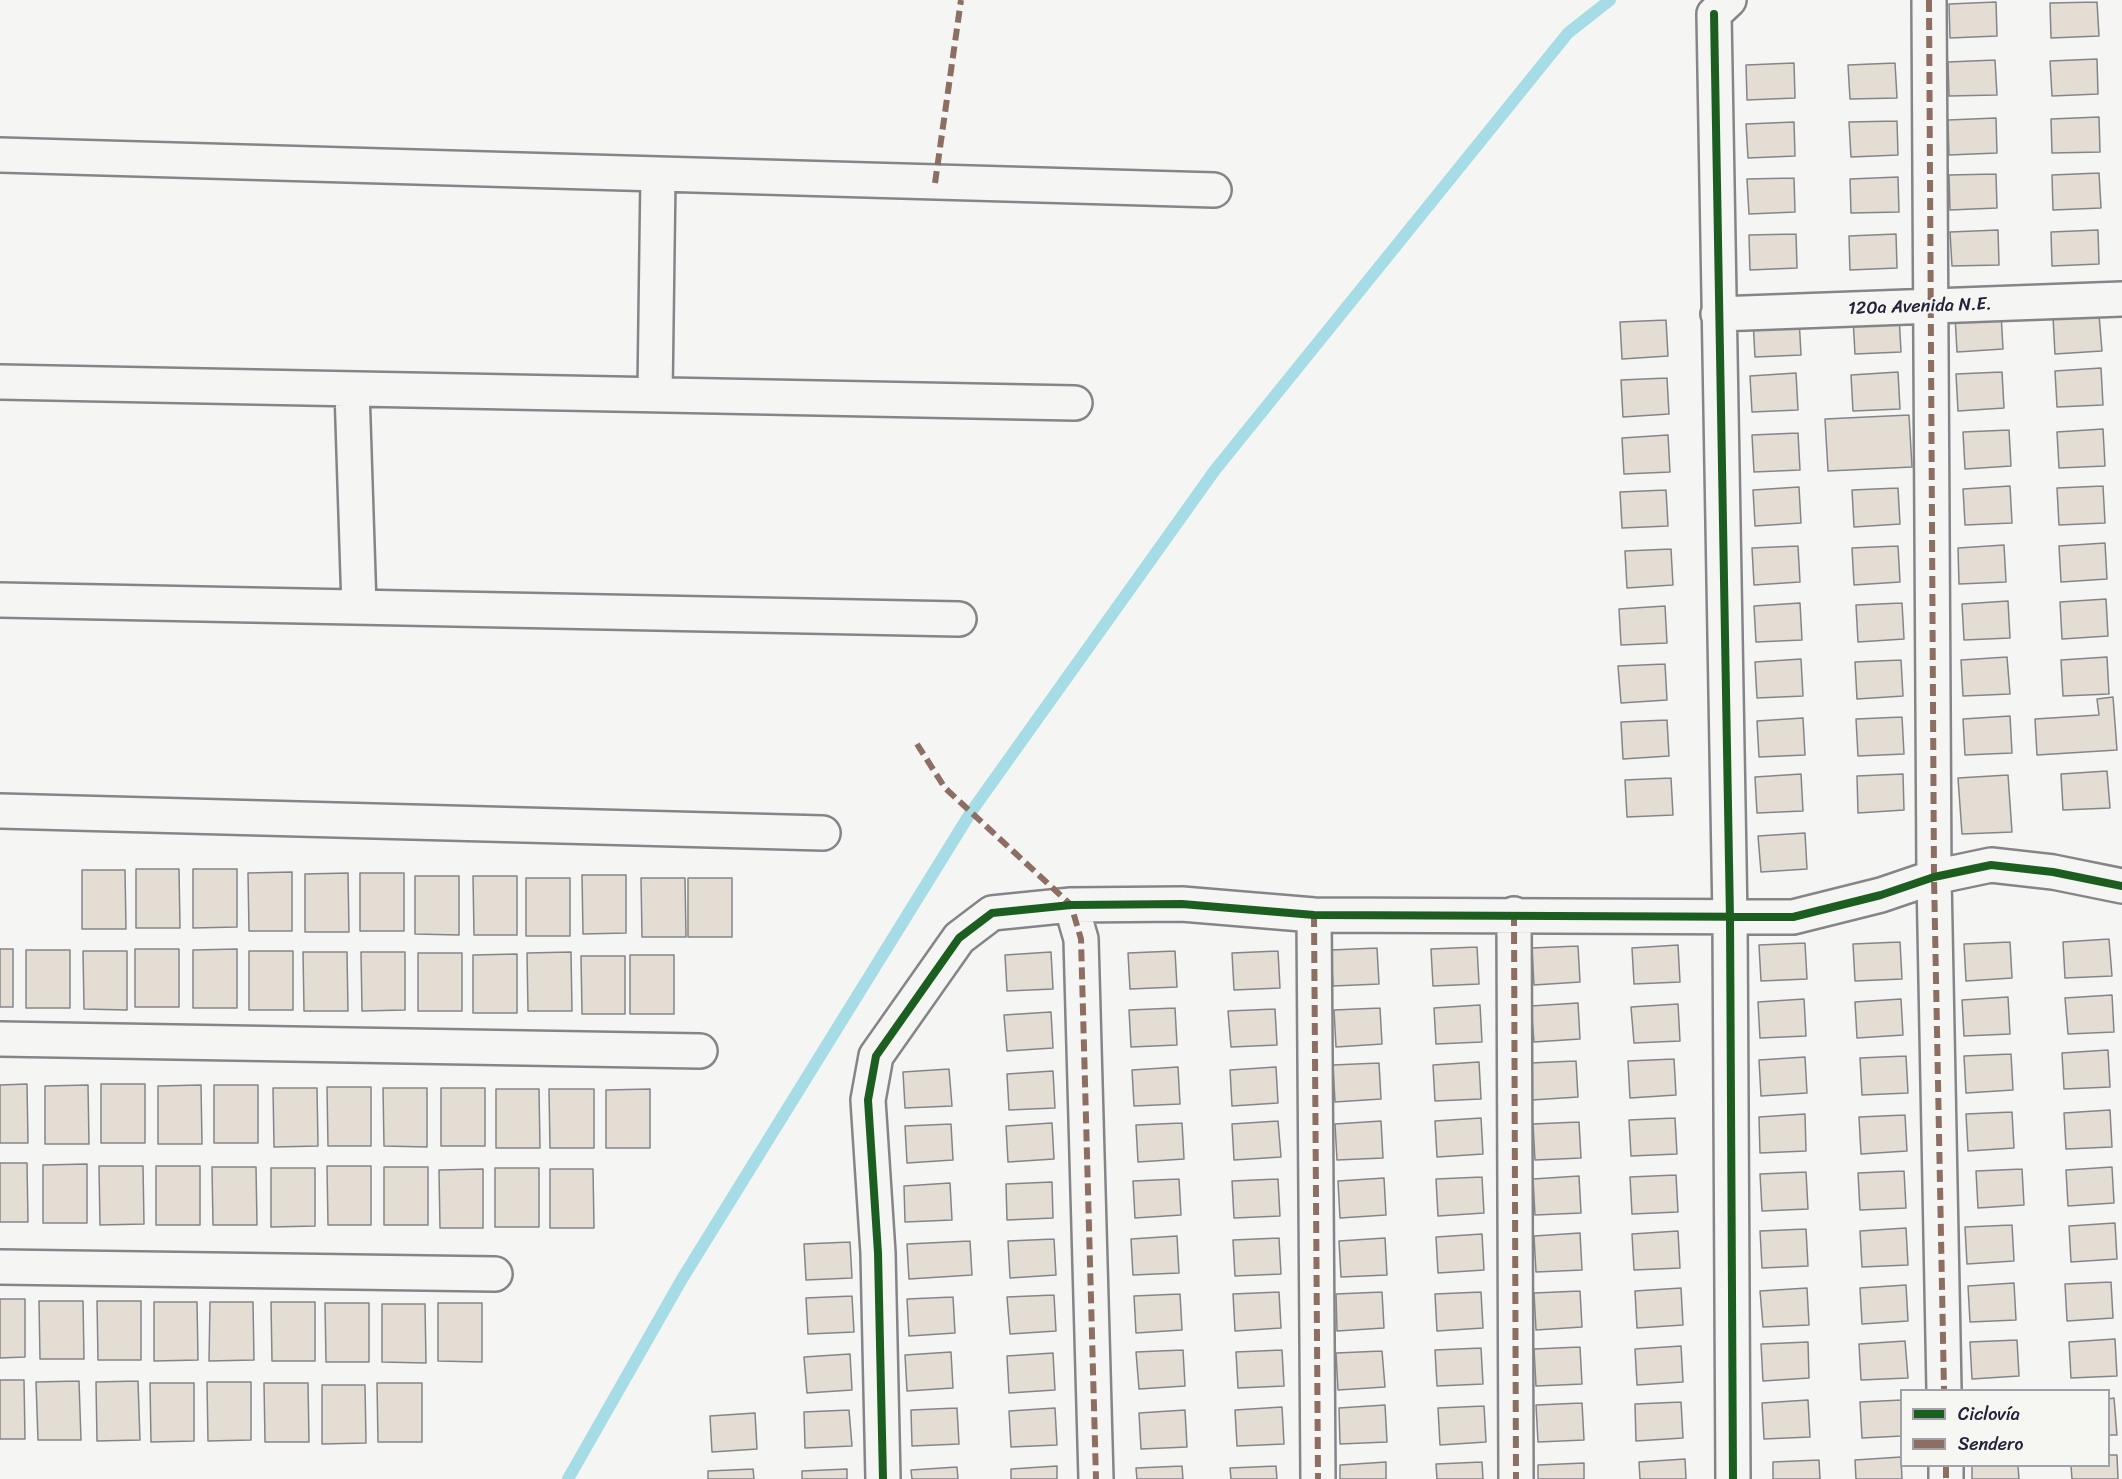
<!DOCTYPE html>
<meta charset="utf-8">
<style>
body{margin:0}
#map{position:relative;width:2122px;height:1479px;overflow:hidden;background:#f5f5f3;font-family:Sriracha,sans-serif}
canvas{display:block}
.legend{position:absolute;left:1900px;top:1389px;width:210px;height:78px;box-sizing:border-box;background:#f6f6f2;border:2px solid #a1a1a9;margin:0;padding:8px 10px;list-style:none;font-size:18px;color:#22223b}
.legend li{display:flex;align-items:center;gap:12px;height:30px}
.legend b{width:30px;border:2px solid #a1a1a9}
</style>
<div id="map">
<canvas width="2122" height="1479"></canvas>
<ul class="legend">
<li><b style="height:8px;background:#1b5e20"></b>Ciclovía</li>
<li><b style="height:8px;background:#8d6e63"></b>Sendero</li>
</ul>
</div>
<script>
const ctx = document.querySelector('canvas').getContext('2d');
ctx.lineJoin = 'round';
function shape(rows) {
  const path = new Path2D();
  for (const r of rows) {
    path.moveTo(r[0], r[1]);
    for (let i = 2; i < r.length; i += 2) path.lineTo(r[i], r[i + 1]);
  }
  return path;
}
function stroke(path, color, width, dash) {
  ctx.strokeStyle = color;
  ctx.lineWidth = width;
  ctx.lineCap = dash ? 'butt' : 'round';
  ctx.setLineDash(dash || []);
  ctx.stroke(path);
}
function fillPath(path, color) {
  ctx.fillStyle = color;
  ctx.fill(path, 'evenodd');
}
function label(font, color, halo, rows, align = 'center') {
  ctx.font = font + ' Sriracha,sans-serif';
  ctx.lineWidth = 4.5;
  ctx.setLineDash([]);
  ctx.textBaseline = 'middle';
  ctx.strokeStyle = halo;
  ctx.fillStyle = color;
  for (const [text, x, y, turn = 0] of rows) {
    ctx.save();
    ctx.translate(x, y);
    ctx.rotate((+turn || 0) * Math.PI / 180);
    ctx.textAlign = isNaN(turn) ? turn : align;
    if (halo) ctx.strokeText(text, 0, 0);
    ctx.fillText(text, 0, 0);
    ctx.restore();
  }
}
const stream = shape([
 [568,1479,682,1279,971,812,1215,470,1568,33,1610,0]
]);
const building = shape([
 [1996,2,1997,36,1950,38,1949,4,1996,2],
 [2097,2,2099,36,2051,38,2050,3,2097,2],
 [2097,59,2098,94,2052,96,2050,61,2097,59],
 [1995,60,1997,95,1949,96,1948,62,1995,60],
 [1794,63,1795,98,1747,100,1746,65,1794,63],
 [1895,63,1897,98,1850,99,1848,65,1895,63],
 [2099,117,2100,152,2052,153,2051,119,2099,117],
 [1996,118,1997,153,1949,155,1948,120,1996,118],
 [1897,121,1898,155,1851,157,1849,122,1897,121],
 [1794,122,1795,156,1748,158,1746,124,1794,122],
 [2099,173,2101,208,2053,210,2052,175,2099,173],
 [1996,174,1997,208,1950,210,1949,175,1996,174],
 [1898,177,1899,212,1851,213,1850,179,1898,177],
 [1794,178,1795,212,1749,214,1747,179,1794,178],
 [1998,230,1999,265,1952,266,1950,232,1998,230],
 [2098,230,2099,264,2052,266,2051,232,2098,230],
 [1796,234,1797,268,1750,270,1749,235,1796,234],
 [1896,234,1897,268,1850,270,1849,236,1896,234],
 [2001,313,2003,349,1957,352,1955,316,2001,313],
 [1899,315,1901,352,1855,354,1853,318,1899,315],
 [2099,315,2102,351,2055,354,2053,317,2099,315],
 [1799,318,1801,355,1755,357,1753,321,1799,318],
 [1666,320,1668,356,1622,359,1620,322,1666,320],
 [2101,368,2103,405,2057,407,2055,371,2101,368],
 [1898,372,1900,409,1853,411,1851,375,1898,372],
 [2002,372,2004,408,1958,411,1956,374,2002,372],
 [1796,373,1798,410,1752,412,1750,376,1796,373],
 [1667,378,1669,414,1623,417,1621,380,1667,378],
 [1909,415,1912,467,1828,471,1825,419,1909,415],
 [2103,429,2105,466,2059,468,2057,432,2103,429],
 [2009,430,2011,466,1965,469,1963,432,2009,430],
 [1798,433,1800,470,1754,472,1752,435,1798,433],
 [1668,435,1670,472,1624,474,1622,438,1668,435],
 [2010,486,2012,523,1965,525,1963,489,2010,486],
 [2103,486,2105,523,2059,525,2057,488,2103,486],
 [1799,487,1801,523,1755,526,1753,490,1799,487],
 [1898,488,1900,524,1854,527,1852,490,1898,488],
 [1666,490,1668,526,1622,528,1620,492,1666,490],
 [2105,543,2107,579,2061,582,2059,546,2105,543],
 [2004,545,2006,582,1959,584,1958,548,2004,545],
 [1798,546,1800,582,1754,585,1752,548,1798,546],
 [1898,546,1900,582,1854,585,1852,548,1898,546],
 [1671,549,1673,585,1627,588,1625,551,1671,549],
 [2106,599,2108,636,2062,639,2060,602,2106,599],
 [2008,601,2010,638,1964,640,1962,604,2008,601],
 [1800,603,1802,640,1756,642,1754,606,1800,603],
 [1902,603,1904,639,1858,642,1856,605,1902,603],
 [1665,606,1667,643,1621,645,1619,609,1665,606],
 [2007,657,2010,694,1963,696,1961,660,2007,657],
 [2107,657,2109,694,2063,696,2061,660,2107,657],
 [1801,659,1803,696,1757,698,1755,662,1801,659],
 [1901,660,1903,696,1857,699,1855,662,1901,660],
 [1665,664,1667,700,1621,703,1618,666,1665,664],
 [2113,697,2117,750,2037,755,2035,719,2099,715,2097,699,2113,697],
 [2010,716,2012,753,1965,755,1963,719,2010,716],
 [1902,717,1904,754,1858,756,1856,719,1902,717],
 [1803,718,1805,755,1759,757,1757,721,1803,718],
 [1667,720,1669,756,1623,759,1621,722,1667,720],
 [2107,771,2110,808,2063,810,2061,774,2107,771],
 [1801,774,1803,811,1757,813,1755,777,1801,774],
 [1903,774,1904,810,1858,813,1857,776,1903,774],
 [2008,775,2012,832,1962,834,1958,778,2008,775],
 [1671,778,1673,815,1627,817,1625,780,1671,778],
 [1805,833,1807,869,1761,872,1758,836,1805,833],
 [136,869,179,869,180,928,136,928,136,869],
 [193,869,237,869,237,927,193,928,193,869],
 [82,870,125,870,126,929,82,929,82,870],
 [292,872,292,931,249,931,248,873,292,872],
 [348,873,349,932,305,932,305,874,348,873],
 [360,873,404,873,404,931,360,931,360,873],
 [582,875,626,875,626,933,583,934,582,875],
 [415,876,459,876,459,935,415,934,415,876],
 [473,876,517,876,517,935,474,935,473,876],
 [526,878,570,878,570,936,526,936,526,878],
 [641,878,685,878,686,937,642,937,641,878],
 [688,878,732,878,732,937,688,937,688,878],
 [2109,939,2112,976,2065,978,2063,942,2109,939],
 [1900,942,1902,979,1855,981,1853,944,1900,942],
 [2010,942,2012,978,1966,981,1964,944,2010,942],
 [1805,943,1807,979,1761,981,1759,945,1805,943],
 [1678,945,1680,982,1634,984,1632,948,1678,945],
 [1578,946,1580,982,1534,985,1532,948,1578,946],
 [1477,947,1479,984,1433,986,1431,949,1477,947],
 [1377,948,1379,984,1333,986,1331,950,1377,948],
 [0,949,13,949,13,1007,0,1007,0,949],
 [135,949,179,949,179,1007,135,1007,135,949],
 [237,949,237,1008,193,1008,193,950,237,949],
 [26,950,70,950,70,1008,26,1008,26,950],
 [83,951,127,951,127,1010,84,1009,83,951],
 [249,951,293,951,293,1010,249,1010,249,951],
 [1175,951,1177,987,1130,989,1128,953,1175,951],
 [1278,951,1280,988,1234,990,1232,953,1278,951],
 [303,952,347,952,348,1011,304,1011,303,952],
 [361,952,405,952,405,1010,362,1011,361,952],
 [571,952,572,1011,528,1011,527,953,571,952],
 [1051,952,1053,989,1007,991,1005,955,1051,952],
 [418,953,462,953,462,1011,418,1011,418,953],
 [517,954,517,1013,473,1013,473,955,517,954],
 [630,955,674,955,674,1014,630,1014,630,955],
 [581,956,625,956,625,1014,582,1014,581,956],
 [2112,995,2114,1032,2068,1034,2065,998,2112,995],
 [2008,997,2010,1034,1964,1036,1962,1000,2008,997],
 [1804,999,1806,1036,1760,1038,1758,1002,1804,999],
 [1901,999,1903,1035,1857,1038,1855,1002,1901,999],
 [1578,1003,1580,1039,1534,1042,1531,1006,1578,1003],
 [1678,1004,1680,1041,1634,1043,1631,1007,1678,1004],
 [1480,1005,1482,1042,1436,1044,1434,1008,1480,1005],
 [1175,1008,1177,1045,1131,1047,1129,1010,1175,1008],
 [1380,1008,1382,1044,1336,1047,1334,1010,1380,1008],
 [1275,1009,1277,1045,1231,1047,1228,1011,1275,1009],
 [1051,1012,1053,1048,1007,1051,1004,1015,1051,1012],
 [2108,1050,2110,1087,2064,1089,2062,1053,2108,1050],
 [2011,1054,2013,1090,1966,1093,1964,1056,2011,1054],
 [1906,1056,1908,1093,1862,1095,1860,1058,1906,1056],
 [1805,1057,1807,1093,1761,1096,1759,1060,1805,1057],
 [1674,1059,1676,1095,1630,1098,1628,1061,1674,1059],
 [1576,1061,1578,1097,1532,1100,1530,1063,1576,1061],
 [1479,1062,1481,1099,1435,1101,1433,1065,1479,1062],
 [1379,1063,1381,1099,1335,1102,1333,1065,1379,1063],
 [1178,1067,1180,1104,1134,1106,1132,1070,1178,1067],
 [1276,1067,1278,1103,1232,1106,1230,1070,1276,1067],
 [949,1069,952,1106,905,1108,903,1072,949,1069],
 [1053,1071,1055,1108,1009,1110,1007,1074,1053,1071],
 [27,1084,28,1143,0,1143,0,1085,27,1084],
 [101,1084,145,1084,145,1143,101,1143,101,1084],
 [88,1085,89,1144,45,1144,45,1086,88,1085],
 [201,1085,202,1144,158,1144,158,1086,201,1085],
 [214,1085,258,1085,258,1143,214,1143,214,1085],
 [327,1087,371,1087,371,1146,328,1146,327,1087],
 [273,1088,317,1088,318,1146,274,1147,273,1088],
 [383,1088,427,1088,427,1147,384,1146,383,1088],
 [441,1088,485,1088,485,1146,441,1146,441,1088],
 [496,1089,539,1089,540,1148,496,1148,496,1089],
 [549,1089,594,1089,594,1148,550,1148,549,1089],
 [650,1089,650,1148,606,1148,606,1090,650,1089],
 [2110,1110,2112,1147,2066,1149,2064,1113,2110,1110],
 [2012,1112,2014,1148,1968,1151,1966,1114,2012,1112],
 [1805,1114,1806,1151,1760,1153,1759,1117,1805,1114],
 [1905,1115,1907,1151,1861,1154,1859,1117,1905,1115],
 [1481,1118,1483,1154,1437,1157,1435,1121,1481,1118],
 [1675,1118,1677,1154,1631,1156,1629,1120,1675,1118],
 [1278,1121,1281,1157,1234,1160,1232,1124,1278,1121],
 [1381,1121,1383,1158,1337,1160,1335,1124,1381,1121],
 [1579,1122,1581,1158,1535,1160,1533,1124,1579,1122],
 [1052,1123,1054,1159,1008,1162,1006,1126,1052,1123],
 [1182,1123,1184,1159,1138,1162,1136,1125,1182,1123],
 [951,1124,953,1160,907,1163,905,1126,951,1124],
 [0,1163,27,1163,28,1222,0,1222,0,1163],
 [87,1164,87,1223,43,1223,43,1165,87,1164],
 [99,1166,143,1166,144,1224,100,1225,99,1166],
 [156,1166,200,1166,200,1225,156,1225,156,1166],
 [327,1166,371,1166,371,1225,328,1225,327,1166],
 [212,1167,256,1167,257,1225,213,1225,212,1167],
 [384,1167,428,1167,428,1225,384,1225,384,1167],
 [2112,1167,2114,1203,2068,1206,2066,1170,2112,1167],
 [271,1168,315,1168,315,1226,271,1227,271,1168],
 [495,1168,539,1168,539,1227,495,1227,495,1168],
 [483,1169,483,1228,440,1228,439,1170,483,1169],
 [550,1169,593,1169,594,1228,550,1228,550,1169],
 [2022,1169,2024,1205,1978,1208,1976,1171,2022,1169],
 [1904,1171,1906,1208,1860,1210,1858,1173,1904,1171],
 [1806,1172,1808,1209,1762,1211,1760,1174,1806,1172],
 [1676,1175,1678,1212,1632,1214,1630,1177,1676,1175],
 [1579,1176,1581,1213,1535,1215,1533,1179,1579,1176],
 [1482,1177,1484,1213,1438,1216,1436,1179,1482,1177],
 [1384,1178,1386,1215,1340,1218,1338,1181,1384,1178],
 [1179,1179,1181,1215,1135,1218,1133,1181,1179,1179],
 [1278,1179,1280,1216,1234,1218,1232,1181,1278,1179],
 [1052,1182,1053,1218,1007,1220,1006,1184,1052,1182],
 [950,1183,952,1220,905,1222,904,1186,950,1183],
 [2115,1223,2117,1259,2071,1262,2069,1226,2115,1223],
 [2012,1225,2014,1261,1967,1264,1965,1227,2012,1225],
 [1906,1228,1908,1265,1862,1267,1860,1231,1906,1228],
 [1806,1229,1808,1266,1762,1268,1760,1231,1806,1229],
 [1678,1231,1680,1268,1634,1270,1632,1234,1678,1231],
 [1580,1233,1582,1270,1536,1272,1534,1236,1580,1233],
 [1482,1234,1484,1270,1438,1273,1436,1237,1482,1234],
 [1177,1236,1179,1273,1133,1275,1131,1239,1177,1236],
 [1279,1238,1281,1274,1235,1276,1233,1240,1279,1238],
 [1385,1238,1387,1275,1341,1277,1339,1241,1385,1238],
 [1054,1239,1056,1275,1010,1278,1008,1241,1054,1239],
 [970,1241,972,1275,909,1279,907,1244,970,1241],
 [850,1242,852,1278,806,1280,804,1244,850,1242],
 [2111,1282,2113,1318,2067,1321,2065,1284,2111,1282],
 [2014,1283,2016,1320,1970,1322,1968,1286,2014,1283],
 [1906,1285,1908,1321,1862,1324,1860,1288,1906,1285],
 [1681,1288,1683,1325,1637,1328,1635,1291,1681,1288],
 [1807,1288,1809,1325,1763,1327,1760,1291,1807,1288],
 [1580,1291,1582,1327,1536,1330,1534,1293,1580,1291],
 [1279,1292,1281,1328,1235,1331,1233,1294,1279,1292],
 [1382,1292,1384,1328,1337,1331,1336,1294,1382,1292],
 [1481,1292,1483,1328,1437,1331,1435,1294,1481,1292],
 [1180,1294,1182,1330,1136,1333,1134,1296,1180,1294],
 [1054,1295,1056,1331,1010,1334,1007,1297,1054,1295],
 [852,1296,854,1332,808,1334,806,1298,852,1296],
 [953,1297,955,1333,909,1336,907,1299,953,1297],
 [0,1299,25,1299,25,1357,0,1358,0,1299],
 [39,1301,83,1301,84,1359,40,1359,39,1301],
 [97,1301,141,1301,141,1360,98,1360,97,1301],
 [154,1302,197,1302,198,1360,154,1361,154,1302],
 [210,1302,253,1302,254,1360,209,1361,210,1302],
 [271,1302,315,1302,315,1361,272,1361,271,1302],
 [325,1303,369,1303,369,1362,326,1362,325,1303],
 [438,1303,482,1303,482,1362,438,1361,438,1303],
 [382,1304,425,1304,426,1363,382,1362,382,1304],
 [2115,1339,2117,1376,2071,1378,2069,1342,2115,1339],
 [2017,1340,2019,1376,1972,1379,1970,1342,2017,1340],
 [1905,1341,1908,1378,1861,1380,1859,1344,1905,1341],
 [1808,1342,1809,1378,1763,1381,1761,1344,1808,1342],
 [1681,1346,1683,1382,1637,1385,1635,1349,1681,1346],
 [1580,1347,1582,1384,1536,1386,1534,1349,1580,1347],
 [1481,1348,1483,1384,1437,1386,1435,1350,1481,1348],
 [1183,1350,1185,1386,1139,1389,1136,1352,1183,1350],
 [1282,1350,1284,1386,1238,1388,1236,1352,1282,1350],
 [1382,1351,1385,1387,1338,1390,1336,1353,1382,1351],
 [951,1352,953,1388,907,1391,905,1355,951,1352],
 [1053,1353,1055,1390,1009,1393,1007,1356,1053,1353],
 [850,1354,852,1390,807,1393,804,1357,850,1354],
 [0,1380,24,1380,25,1439,0,1439,0,1380],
 [79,1381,81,1440,38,1440,36,1382,79,1381],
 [138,1381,140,1440,97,1441,96,1382,138,1381],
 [207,1382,251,1382,251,1440,208,1441,207,1382],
 [150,1383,194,1383,194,1441,151,1442,150,1383],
 [264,1383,308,1383,309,1442,265,1442,264,1383],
 [377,1383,422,1383,422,1442,378,1442,377,1383],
 [322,1385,365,1385,366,1443,322,1444,322,1385],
 [2114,1398,2117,1435,2108,1435,2108,1399,2114,1398],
 [1808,1400,1810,1437,1764,1439,1762,1403,1808,1400],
 [1902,1400,1902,1436,1862,1438,1860,1402,1902,1400],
 [1681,1402,1683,1438,1636,1441,1635,1404,1681,1402],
 [1582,1403,1584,1440,1538,1442,1536,1405,1582,1403],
 [1385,1405,1387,1442,1340,1444,1339,1408,1385,1405],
 [1484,1406,1486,1442,1440,1445,1438,1408,1484,1406],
 [1282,1407,1284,1444,1237,1446,1235,1410,1282,1407],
 [957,1408,959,1444,912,1446,911,1410,957,1408],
 [1055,1408,1057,1445,1011,1447,1009,1411,1055,1408],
 [849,1410,852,1446,805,1448,804,1412,849,1410],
 [1185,1410,1187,1447,1141,1449,1139,1413,1185,1410],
 [755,1413,757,1449,712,1452,710,1416,755,1413],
 [2108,1455,2117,1455,2118,1479,2072,1479,2071,1466,2108,1466,2108,1455],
 [1901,1457,1902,1479,1856,1479,1855,1460,1901,1457],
 [1685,1459,1686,1479,1640,1479,1639,1462,1685,1459],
 [1819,1460,1820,1479,1773,1479,1773,1462,1819,1460],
 [1386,1462,1386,1479,1340,1479,1340,1465,1386,1462],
 [1482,1462,1483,1479,1437,1479,1436,1464,1482,1462],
 [1584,1463,1584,1479,1538,1479,1538,1465,1584,1463],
 [1057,1466,1057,1479,1011,1479,1011,1469,1057,1466],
 [1182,1466,1183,1479,1137,1479,1136,1468,1182,1466],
 [1276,1466,1277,1479,1231,1479,1230,1468,1276,1466],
 [1972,1466,2018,1466,2019,1479,1972,1479,1972,1466],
 [957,1467,958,1479,912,1479,911,1470,957,1467],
 [753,1469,754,1479,708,1479,708,1471,753,1469],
 [847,1469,847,1479,802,1479,802,1471,847,1469]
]);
const minor = shape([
 [1729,0,1714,14,1730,918,1733,1479],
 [1929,0,1934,877,1944,1390],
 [0,155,1214,190],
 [1718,314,2122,299],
 [0,382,1075,403],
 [352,390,359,607],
 [655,393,658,176],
 [0,600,959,619],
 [0,811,823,833],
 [1071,905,1081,939,1096,1479],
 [1514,914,1516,1479],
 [1314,915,1318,1479],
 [0,1039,700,1051],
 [0,1267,495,1274],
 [1946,1466,1946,1479],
 [883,1479,878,1253,868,1100,876,1056,959,938,992,913,1071,905,1182,904,1314,915,1793,917,1881,895,1934,877,1991,865,2053,872,2122,886]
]);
const quiet = shape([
 [1929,0,1934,877,1944,1390],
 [935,183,961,0],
 [917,744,945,788,1071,905,1081,939,1096,1479],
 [1514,914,1516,1479],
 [1314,915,1318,1479],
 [1946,1466,1946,1479]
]);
const cycleway = shape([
 [1714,14,1730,918,1733,1479],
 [883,1479,878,1253,868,1100,876,1056,959,938,992,913,1071,905,1182,904,1314,915,1793,917,1881,895,1934,877,1991,865,2053,872,2122,886]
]);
const streetNames = [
 ["120a Avenida N.E.",1920,307,-2]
];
stroke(stream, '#a5dce6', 12);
fillPath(building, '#e4ddd4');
stroke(building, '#858589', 1.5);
stroke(minor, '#858589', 38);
stroke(minor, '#f5f5f3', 33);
stroke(quiet, '#8d6e63', 6, [12, 6]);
stroke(cycleway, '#1b5e20', 8);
label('18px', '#22223b', '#f6f6f2', streetNames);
</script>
